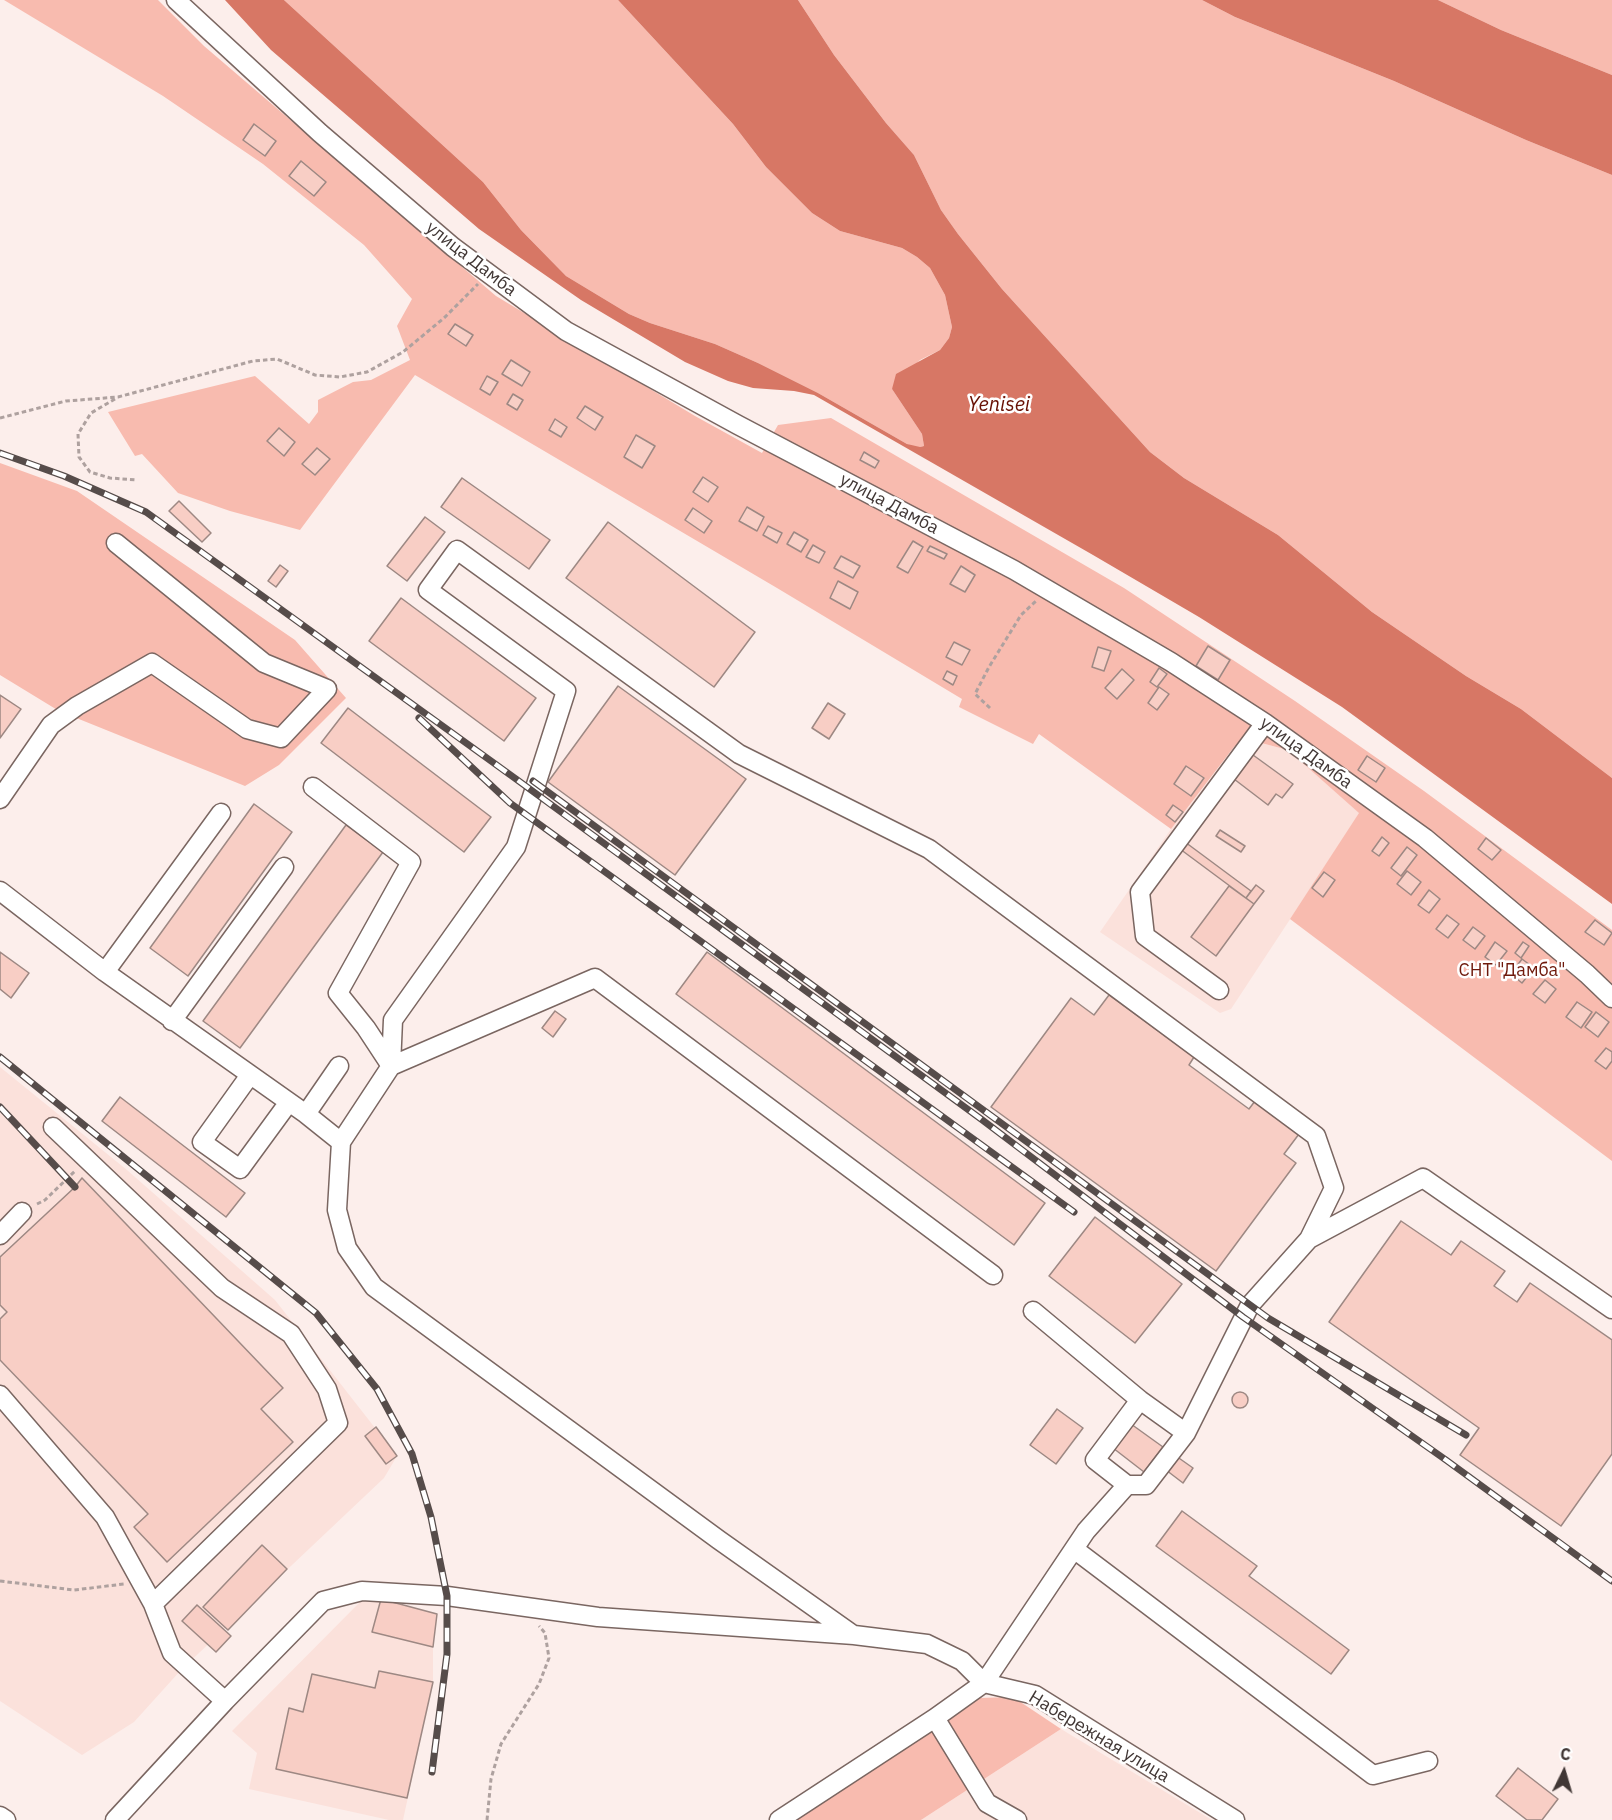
<!DOCTYPE html>
<meta charset="utf-8">
<style>
body{margin:0}
#map{position:relative;width:1612px;height:1820px;overflow:hidden;background:#fceeeb;font-family:"IBM Plex Sans",sans-serif}
canvas{display:block}
.north{position:absolute;left:1534px;top:1742px;width:60px;height:60px;-webkit-text-stroke:4px #fff;paint-order:stroke;rotate:5deg;font-size:16px;font-weight:700;line-height:24px;text-align:center;color:#413735}
.north::after{content:'';display:block;margin:auto;width:21px;height:27px;background:#413735;clip-path:polygon(50% 0,100% 100%,50% 72%,0 100%)}
</style>
<div id="map">
<canvas width="1612" height="1820"></canvas>
<div class="north">С</div>
</div>
<script>
const ctx = document.querySelector('canvas').getContext('2d');
ctx.lineJoin = 'round';
function fillPath(path, color) {
  ctx.fillStyle = color;
  ctx.fill(path, 'evenodd');
}
function shape(rows) {
  const path = new Path2D();
  for (const r of rows) {
    if (r.length === 3) {
      path.moveTo(r[0] + r[2], r[1]);
      path.arc(r[0], r[1], r[2], 0, 2 * Math.PI);
      continue;
    }
    path.moveTo(r[0], r[1]);
    for (let i = 2; i < r.length; i += 2) path.lineTo(r[i], r[i + 1]);
  }
  return path;
}
function stroke(path, color, width, dash) {
  ctx.strokeStyle = color;
  ctx.lineWidth = width;
  ctx.lineCap = dash ? 'butt' : 'round';
  ctx.setLineDash(dash || []);
  ctx.stroke(path);
}
function label(font, color, halo, rows, align = 'center') {
  ctx.font = font + ' "IBM Plex Sans",sans-serif';
  ctx.lineWidth = 5;
  ctx.setLineDash([]);
  ctx.textBaseline = 'middle';
  ctx.strokeStyle = halo;
  ctx.fillStyle = color;
  for (const [text, x, y, turn = 0] of rows) {
    ctx.save();
    ctx.translate(x, y);
    ctx.rotate((+turn || 0) * Math.PI / 180);
    ctx.textAlign = isNaN(turn) ? turn : align;
    if (halo) ctx.strokeText(text, 0, 0);
    ctx.fillText(text, 0, 0);
    ctx.restore();
  }
}
const built = shape([
 [1246,739,1288,750,1360,813,1231,1009,1220,1013,1100,932,1171,829,1234,748],
 [0,1067,127,1170,275,1300,397,1456,384,1478,181,1670,134,1722,82,1755,0,1701],
 [365,1597,381,1599,437,1614,433,1647,433,1682,403,1820,389,1820,249,1789,257,1753,232,1731],
 [1061,1729,1212,1820,921,1820]
]);
const green = shape([
 [4,0,158,0,204,46,496,296,695,416,762,453,778,425,831,418,1124,588,1295,701,1424,791,1612,930,1612,1161,1290,919,1359,813,1288,750,1246,739,1234,747,1171,829,1039,734,1033,744,959,707,962,699,777,588,415,375,300,530,230,511,178,493,142,454,135,456,108,412,255,376,309,424,318,412,318,400,353,382,371,380,410,360,397,326,412,299,364,245,263,164,163,96],
 [284,0,618,0,733,124,766,167,812,213,840,231,902,248,917,257,930,268,945,295,952,327,949,338,940,350,920,360,892,389,922,434,924,446,916,448,907,444,818,393,758,363,715,344,650,323,629,314,566,276,521,230,483,182],
 [798,0,1202,0,1235,17,1394,81,1526,140,1612,175,1612,778,1521,709,1466,676,1372,612,1278,535,1184,478,1150,452,1002,289,958,234,941,210,914,155,886,123,834,55],
 [1438,0,1612,0,1612,75,1501,30],
 [0,463,77,491,295,640,346,698,279,765,245,786,59,711,0,675],
 [1013,1697,1061,1729,921,1820,793,1820,979,1698]
]);
const water = shape([
 [225,0,284,0,483,182,521,230,566,276,629,314,650,323,715,344,758,363,818,393,907,444,920,447,924,446,922,434,892,389,896,374,940,350,949,338,952,327,945,295,930,268,917,257,902,248,840,231,812,213,766,167,733,124,618,0,798,0,834,55,886,123,914,155,941,210,958,234,1002,289,1150,452,1184,478,1278,535,1372,612,1466,676,1521,709,1612,778,1612,904,1342,707,1199,617,1093,555,814,395,794,391,753,388,728,381,685,362,581,300,479,229,271,50],
 [1202,0,1438,0,1501,30,1612,75,1612,175,1526,140,1394,81,1235,17]
]);
const building = shape([
 [254,124,276,141,265,156,243,140,254,124],
 [301,161,326,182,314,196,289,176,301,161],
 [455,324,473,335,466,346,448,334,455,324],
 [511,360,530,372,522,386,502,374,511,360],
 [487,376,498,382,490,395,480,389,487,376],
 [513,394,523,400,517,410,507,404,513,394],
 [585,406,603,417,595,430,577,418,585,406],
 [555,419,567,427,561,437,549,430,555,419],
 [279,428,295,442,284,456,267,441,279,428],
 [636,435,655,446,642,468,624,457,636,435],
 [317,448,330,459,315,475,302,464,317,448],
 [864,452,879,461,875,468,860,460,864,452],
 [703,477,718,487,708,502,693,492,703,477],
 [462,478,550,540,529,569,441,507,462,478],
 [179,501,211,533,202,542,169,511,179,501],
 [747,507,764,517,757,531,739,521,747,507],
 [693,508,712,521,704,533,685,520,693,508],
 [425,517,445,532,407,581,387,566,425,517],
 [608,522,755,632,714,687,566,578,608,522],
 [768,526,782,533,777,543,763,535,768,526],
 [794,532,808,540,801,552,787,544,794,532],
 [913,541,923,547,908,573,897,567,913,541],
 [813,545,825,552,819,563,806,557,813,545],
 [930,546,947,554,944,559,927,551,930,546],
 [841,556,860,566,853,578,834,568,841,556],
 [280,565,288,571,276,587,268,581,280,565],
 [961,566,975,575,965,592,950,584,961,566],
 [838,581,858,592,850,609,830,598,838,581],
 [401,598,536,698,504,741,369,641,401,598],
 [954,642,970,650,962,665,946,657,954,642],
 [1208,646,1230,660,1218,680,1196,666,1208,646],
 [1098,647,1111,651,1104,671,1092,667,1098,647],
 [1159,668,1167,674,1157,687,1150,682,1159,668],
 [1122,669,1134,680,1117,699,1105,688,1122,669],
 [947,671,957,676,953,685,943,679,947,671],
 [618,686,746,779,675,875,548,782,618,686],
 [1159,687,1169,694,1157,710,1148,703,1159,687],
 [0,695,21,709,0,738,0,695],
 [828,703,845,714,829,739,812,728,828,703],
 [348,708,491,817,464,852,321,743,348,708],
 [1253,755,1293,784,1282,798,1276,794,1268,805,1234,779,1253,755],
 [1367,756,1385,768,1376,782,1358,770,1367,756],
 [1186,766,1204,778,1191,796,1174,784,1186,766],
 [254,804,292,832,188,976,150,948,254,804],
 [1173,805,1183,812,1175,822,1166,815,1173,805],
 [346,825,383,852,240,1048,203,1021,346,825],
 [1220,830,1245,846,1241,852,1216,836,1220,830],
 [1382,837,1389,843,1379,856,1372,851,1382,837],
 [1486,838,1501,850,1492,860,1478,849,1486,838],
 [1185,842,1251,891,1246,898,1180,849,1185,842],
 [1407,847,1417,855,1401,876,1391,868,1407,847],
 [1407,871,1421,882,1411,895,1397,884,1407,871],
 [1324,872,1335,880,1323,897,1312,888,1324,872],
 [1256,885,1264,891,1254,904,1246,898,1256,885],
 [1229,886,1254,904,1216,956,1191,937,1229,886],
 [1429,890,1440,899,1429,913,1418,905,1429,890],
 [1447,915,1459,924,1448,938,1436,929,1447,915],
 [1595,920,1612,933,1604,945,1585,932,1595,920],
 [1473,927,1485,936,1475,949,1463,940,1473,927],
 [1495,942,1507,951,1496,965,1485,957,1495,942],
 [1523,942,1529,946,1521,958,1515,953,1523,942],
 [0,952,29,973,11,998,0,989,0,952],
 [707,952,1045,1203,1014,1245,676,994,707,952],
 [1522,959,1534,968,1522,983,1511,974,1522,959],
 [1545,980,1556,989,1545,1003,1533,994,1545,980],
 [1109,995,1194,1057,1189,1065,1249,1109,1255,1101,1299,1134,1284,1154,1296,1163,1216,1271,991,1107,1071,998,1094,1015,1109,995],
 [1577,1002,1592,1012,1581,1028,1566,1017,1577,1002],
 [555,1011,566,1019,553,1037,542,1028,555,1011],
 [1596,1012,1609,1022,1598,1037,1585,1027,1596,1012],
 [1606,1048,1612,1052,1612,1061,1606,1069,1595,1061,1606,1048],
 [120,1097,245,1193,226,1217,102,1121,120,1097],
 [82,1178,283,1388,261,1409,293,1442,167,1562,134,1527,148,1514,0,1360,0,1319,7,1312,0,1305,0,1257,75,1187,82,1178],
 [1095,1217,1182,1284,1135,1343,1049,1276,1095,1217],
 [1401,1221,1451,1255,1461,1241,1505,1271,1494,1286,1517,1302,1530,1283,1612,1340,1612,1454,1561,1526,1460,1455,1479,1428,1329,1322,1401,1221],
 [1240,1400,8],
 [1057,1409,1083,1428,1056,1464,1030,1445,1057,1409],
 [1131,1424,1163,1447,1144,1472,1113,1448,1131,1424],
 [376,1427,397,1456,386,1464,365,1436,376,1427],
 [1176,1456,1193,1468,1183,1483,1166,1470,1176,1456],
 [1182,1511,1257,1566,1249,1576,1349,1650,1331,1674,1156,1546,1182,1511],
 [262,1545,287,1569,228,1630,203,1607,262,1545],
 [381,1599,437,1614,433,1647,372,1632,381,1599],
 [197,1605,231,1636,216,1652,182,1621,197,1605],
 [379,1671,433,1682,407,1798,276,1769,289,1708,303,1712,312,1674,375,1688,379,1671],
 [1518,1768,1558,1799,1542,1820,1527,1820,1496,1796,1518,1768]
]);
const path = shape([
 [115,399,91,413,78,434,79,457,90,472,110,478,137,480],
 [0,418,66,401,118,397,253,361,277,359,315,375,340,377,367,372,403,352,444,318,478,284],
 [990,708,975,694,989,667,1021,615,1036,601],
 [37,1204,45,1200,75,1171],
 [0,1581,74,1590,124,1584],
 [487,1820,491,1779,501,1744,539,1684,549,1658,545,1633,539,1626]
]);
const minor = shape([
 [176,0,320,133,453,247,566,331,738,425,1014,570,1171,662,1265,723,1425,838,1587,974,1612,998],
 [313,787,411,862,338,993,366,1028,391,1066,595,978,993,1275],
 [0,799,51,725,77,706,152,663,247,729,281,738,327,689,264,663,116,543],
 [0,891,105,972,306,1114,341,1142,337,1210,347,1248,374,1287,719,1540,852,1634],
 [105,972,221,813],
 [1219,990,1145,936,1140,892,1265,723],
 [172,1021,284,867],
 [250,1075,202,1142,240,1169,289,1102],
 [306,1114,339,1066],
 [53,1127,222,1288,291,1334,327,1389,338,1423,153,1604],
 [341,1142,391,1066,393,1020,516,847,566,691,428,590,457,550,739,754,929,849,1316,1136,1334,1188,1309,1239],
 [0,1235,22,1212],
 [1033,1311,1140,1400,1186,1433],
 [0,1395,105,1517,153,1604,172,1653,225,1701],
 [1127,1485,1146,1485,1186,1433,1250,1305,1309,1239,1423,1178,1612,1309],
 [1074,1549,1373,1775,1428,1761],
 [935,1718,987,1803,1017,1820],
 [0,1816,6,1820],
 [115,1820,225,1701,323,1601,362,1591,447,1596,598,1617,854,1635,927,1644,962,1661,984,1683,1086,1531,1127,1485,1095,1460,1140,1400],
 [779,1820,935,1718,984,1683,1035,1695,1235,1820]
]);
const rail = shape([
 [0,453,64,476,146,512,516,779,981,1119,1243,1317,1446,1460,1612,1581],
 [419,718,510,803,1074,1212],
 [533,781,1268,1318,1466,1435],
 [0,1057,316,1313,377,1389,412,1454,431,1517,447,1596,447,1654,432,1772],
 [0,1107,75,1187]
]);
const streetNames = [
 ["улица Дамба",471,259,38],
 ["улица Дамба",889,504,28],
 ["улица Дамба",1306,753,36],
 ["Набережная улица",1099,1737,31]
];
const parkNames = [
 ["СНТ \"Дамба\"",1512,971]
];
const waterNames = [
 ["Yenisei",999,405]
];
fillPath(built, '#fbe1db');
fillPath(green, '#f8bbaf');
fillPath(water, '#d77765');
fillPath(building, '#f8cec5');
stroke(building, '#9d8883', 1.5);
stroke(minor, '#7a6661', 21);
stroke(path, '#aea19f', 3, [4.5, 3]);
stroke(minor, '#fff', 18);
stroke(rail, '#564c4a', 7);
stroke(rail, '#fff', 4.5, [14]);
label('18px', '#413735', '#fff', streetNames);
label('18px', '#6f190b', '#fff', parkNames);
label('italic 20px', '#681104', '#fff', waterNames);
</script>
